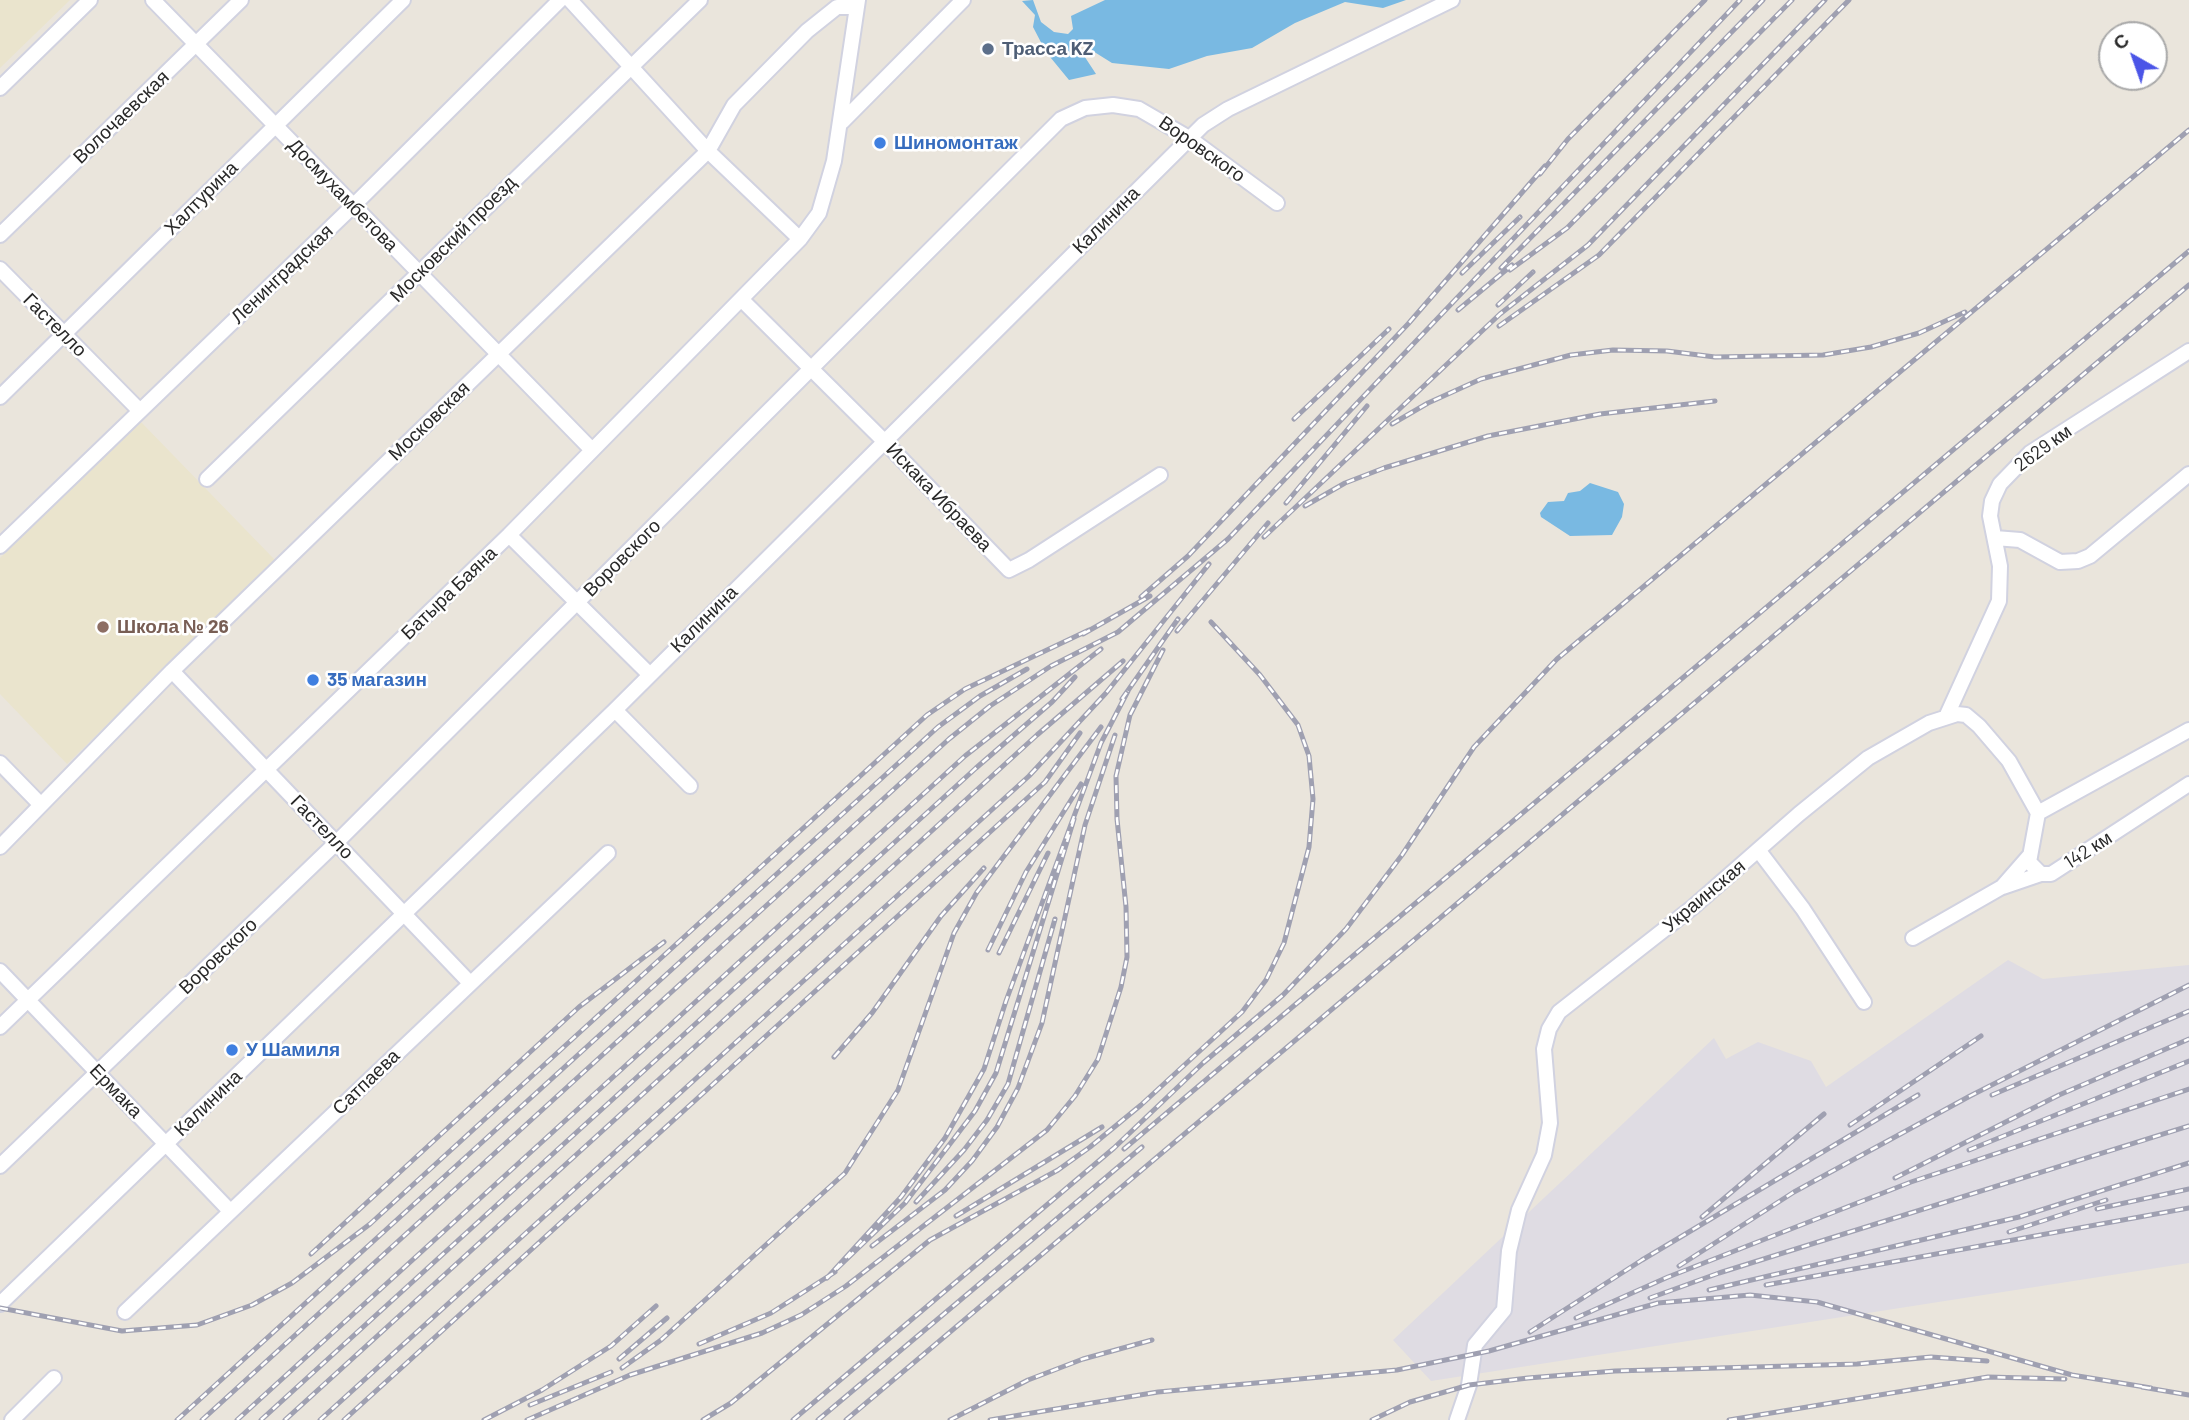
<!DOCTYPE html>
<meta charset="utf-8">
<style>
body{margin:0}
#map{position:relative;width:2189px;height:1420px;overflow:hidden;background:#eae5dc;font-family:Barlow,sans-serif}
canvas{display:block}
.north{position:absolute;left:2098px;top:21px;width:70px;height:70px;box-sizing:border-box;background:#fff;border:2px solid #a9a9a9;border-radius:50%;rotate:320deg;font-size:19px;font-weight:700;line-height:28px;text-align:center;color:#292929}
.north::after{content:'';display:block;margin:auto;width:24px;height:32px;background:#4b55e7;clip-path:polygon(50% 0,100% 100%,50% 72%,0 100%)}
</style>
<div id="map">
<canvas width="2189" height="1420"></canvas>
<div class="north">С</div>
</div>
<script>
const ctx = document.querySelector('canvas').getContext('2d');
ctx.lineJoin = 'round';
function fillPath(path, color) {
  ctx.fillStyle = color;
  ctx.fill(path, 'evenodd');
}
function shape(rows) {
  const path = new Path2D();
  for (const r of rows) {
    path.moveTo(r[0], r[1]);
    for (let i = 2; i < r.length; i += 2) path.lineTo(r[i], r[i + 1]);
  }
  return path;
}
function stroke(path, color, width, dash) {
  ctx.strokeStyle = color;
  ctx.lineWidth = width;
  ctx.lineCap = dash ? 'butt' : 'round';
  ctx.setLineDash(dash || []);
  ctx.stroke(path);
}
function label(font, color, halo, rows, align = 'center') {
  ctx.font = font + ' Barlow,sans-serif';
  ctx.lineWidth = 5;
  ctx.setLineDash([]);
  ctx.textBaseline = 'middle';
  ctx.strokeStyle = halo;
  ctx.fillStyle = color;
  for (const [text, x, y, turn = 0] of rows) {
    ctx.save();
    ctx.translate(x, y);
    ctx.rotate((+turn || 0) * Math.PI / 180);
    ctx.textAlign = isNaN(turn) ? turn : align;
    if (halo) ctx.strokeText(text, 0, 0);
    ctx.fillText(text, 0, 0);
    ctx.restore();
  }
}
const industrial = shape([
 [2008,960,2043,979,2189,965,2189,1263,1431,1381,1393,1340,1714,1038,1726,1059,1758,1042,1811,1061,1826,1087]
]);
const education = shape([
 [0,0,70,0,0,68],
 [141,422,275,560,67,764,0,694,0,558]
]);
const water = shape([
 [1033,0,1041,22,1054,32,1068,34,1073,29,1071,16,1105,0,1406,0,1383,8,1345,2,1295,23,1252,48,1207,56,1169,69,1112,63,1080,43,1077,45,1096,74,1069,80,1046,52,1033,27,1035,15,1022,1],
 [1590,483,1618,492,1624,504,1622,517,1612,535,1570,536,1541,517,1540,513,1548,502,1564,501,1568,493,1580,491]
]);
const minor = shape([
 [153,0,592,450],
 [570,0,708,151,800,239],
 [0,88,90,0],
 [842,122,963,0],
 [0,235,241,0],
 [0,269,140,411],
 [741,299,884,441,1009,570,1029,560,1160,475],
 [0,397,403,0],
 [207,479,700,0],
 [509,535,649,674],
 [1995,538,2020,540,2060,562,2078,561,2090,556,2189,474],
 [0,546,354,205,560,0],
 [172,671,470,983],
 [615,710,690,786],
 [1947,715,1999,601,2000,566,1990,516,1992,501,2000,484,2030,453,2189,351],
 [0,763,41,805],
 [2038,813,2029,862,2041,874,2051,874,2189,784],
 [0,847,172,671,708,151,734,105,807,31,837,7,857,7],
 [1759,851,1803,909,1864,1002],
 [2003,887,2041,874],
 [1913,938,2002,887,2030,855],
 [0,971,230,1211],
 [0,1027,509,535,800,239,819,213,834,161,858,0],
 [0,1166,337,842,1061,119,1085,108,1113,105,1139,109,1189,138,1277,203],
 [0,1304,615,710,1203,125,1228,109,1452,0],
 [125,1312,608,853],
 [12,1420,54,1378],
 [1457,1420,1469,1385,1475,1345,1504,1310,1509,1251,1519,1210,1544,1155,1550,1123,1544,1049,1549,1029,1559,1012,1693,907,1799,814,1868,758,1929,723,1957,714,1966,715,1979,726,2009,761,2038,813,2189,730]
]);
const rail = shape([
 [1540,174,1568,139,1705,0],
 [1501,268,1763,0],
 [1510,270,1567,228,1792,0],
 [1462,273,1520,217],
 [1498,305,1533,272],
 [1458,310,1512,265],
 [1499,326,1599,255,1849,0],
 [1294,419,1389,329],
 [1392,424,1428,403,1481,379,1571,355,1613,350,1667,351,1715,357,1823,355,1871,347,1919,333,1965,312],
 [1286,503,1367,406],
 [1305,506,1345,483,1384,468,1488,436,1600,414,1715,401],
 [1264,537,1500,314,1588,245,1825,0],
 [1141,597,1188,556,1408,324,1545,166],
 [1177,631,1268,523],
 [1083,634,1150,596],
 [1122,699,1178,619],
 [1074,819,996,1073,975,1111,905,1203,827,1278,901,1197,945,1138,984,1069,1006,1001,1101,743,1128,691],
 [988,950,1026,872,1081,784],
 [999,953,1048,853],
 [834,1057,872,1013,941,916,984,868],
 [1992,1095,2189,1011],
 [1850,1125,1981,1036],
 [1124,1149,2189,251],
 [1969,1150,2189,1061],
 [1895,1178,2059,1095,2189,1039],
 [916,1202,964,1150,987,1120,1008,1084,1055,919],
 [2097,1209,2189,1189],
 [956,1216,1102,1127],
 [1702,1217,1824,1114],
 [2009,1232,2106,1200],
 [872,1246,945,1190,972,1161,997,1127,1018,1088,1042,1023,1085,825,1115,735],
 [311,1254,579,1007,664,942],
 [1679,1266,1794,1192,1970,1096,2189,985],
 [1766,1285,2189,1208],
 [1709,1290,2019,1217,2189,1163],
 [1650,1298,1719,1273,2189,1126],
 [0,1308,122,1331,197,1325,252,1305,292,1283,370,1224,927,715,965,689,1089,630],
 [1576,1318,1668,1277,1911,1182,2189,1089],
 [1530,1332,1642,1260,1918,1095],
 [699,1344,771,1313,835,1272],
 [619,1359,667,1318],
 [622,1368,661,1340,845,1173,898,1090,954,933,977,892,1101,727],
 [2142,1387,2189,1395],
 [530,1405,611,1372],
 [177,1420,938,727,980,696,1027,669],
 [202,1420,949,739,990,706,1051,666,1118,632,1228,539,1740,0],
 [237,1420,965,756,1101,649],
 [261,1420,976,768,1052,702,1075,677],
 [285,1420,1037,735,1123,661],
 [320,1420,1029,776,1106,693,1209,564],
 [344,1420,1045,782,1080,733],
 [484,1420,542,1390,611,1346,656,1306],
 [527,1420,630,1375,762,1333,801,1315,846,1286,1047,1130,1075,1096,1098,1059,1121,987,1127,957,1126,907,1117,819,1116,776,1130,715,1163,650],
 [703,1420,731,1403,930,1240,1058,1170,1090,1147,1141,1105,1242,1012,1266,980,1284,943,1309,847,1313,799,1309,756,1298,725,1260,675,1211,622],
 [793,1420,1114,1148,1203,1063,1283,995,1346,929,1402,855,1474,747,1557,659,2189,130],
 [818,1420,1142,1147],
 [846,1420,2189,285],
 [950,1420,1028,1380,1083,1359,1152,1340],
 [990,1420,1158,1392,1397,1370,1489,1351,1658,1303,1750,1295,1817,1302,2072,1375,2151,1388],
 [1372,1420,1410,1402,1469,1385,1528,1378,1615,1371,1857,1364,1931,1357,1987,1361],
 [1729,1420,1988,1377,2065,1379]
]);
const markers = [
 [988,49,7,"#5c6f8a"],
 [880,143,7,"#3f7fe0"],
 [103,627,7,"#8d6e63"],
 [313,680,7,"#3f7fe0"],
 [232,1050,7,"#3f7fe0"]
];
const serviceNames = [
 ["Трасса KZ",1002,49]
];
const streetNames = [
 ["Волочаевская",121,117,-44],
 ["Воровского",1202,149,35],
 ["Досмухамбетова",343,195,46],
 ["Халтурина",201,198,-45],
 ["Калинина",1106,220,-45],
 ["Московский проезд",453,239,-45],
 ["Ленинградская",282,274,-44],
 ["Гастелло",55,325,45],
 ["Московская",429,421,-44],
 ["2629 км",2043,448,-36],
 ["Искака Ибраева",939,497,46],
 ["Воровского",622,558,-45],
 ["Батыра Баяна",449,593,-44],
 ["Калинина",704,619,-45],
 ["Гастелло",322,827,46],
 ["142 км",2088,850,-33],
 ["Украинская",1704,896,-40],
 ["Воровского",218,956,-44],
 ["Сатпаева",366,1082,-44],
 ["Ермака",116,1091,46],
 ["Калинина",208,1103,-44]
];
const shopNames = [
 ["Шиномонтаж",894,143],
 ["35 магазин",327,680],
 ["У Шамиля",246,1050]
];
const educationNames = [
 ["Школа № 26",117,627]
];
fillPath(industrial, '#dfdce3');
fillPath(education, '#eae4cd');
fillPath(water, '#79b9e2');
stroke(minor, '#d1d2e0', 18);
stroke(minor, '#fff', 14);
stroke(rail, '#9fa0b1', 5);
stroke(rail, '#fff', 2.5, [8]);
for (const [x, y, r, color] of markers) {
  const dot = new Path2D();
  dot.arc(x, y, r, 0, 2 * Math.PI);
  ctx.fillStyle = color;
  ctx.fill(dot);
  stroke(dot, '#fff', 2.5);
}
label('bold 19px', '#4e5e75', '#fff', serviceNames, 'left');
label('19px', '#292929', '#fff', streetNames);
label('bold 19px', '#366cbe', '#fff', shopNames, 'left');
label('bold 19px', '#785e54', '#fff', educationNames, 'left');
</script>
